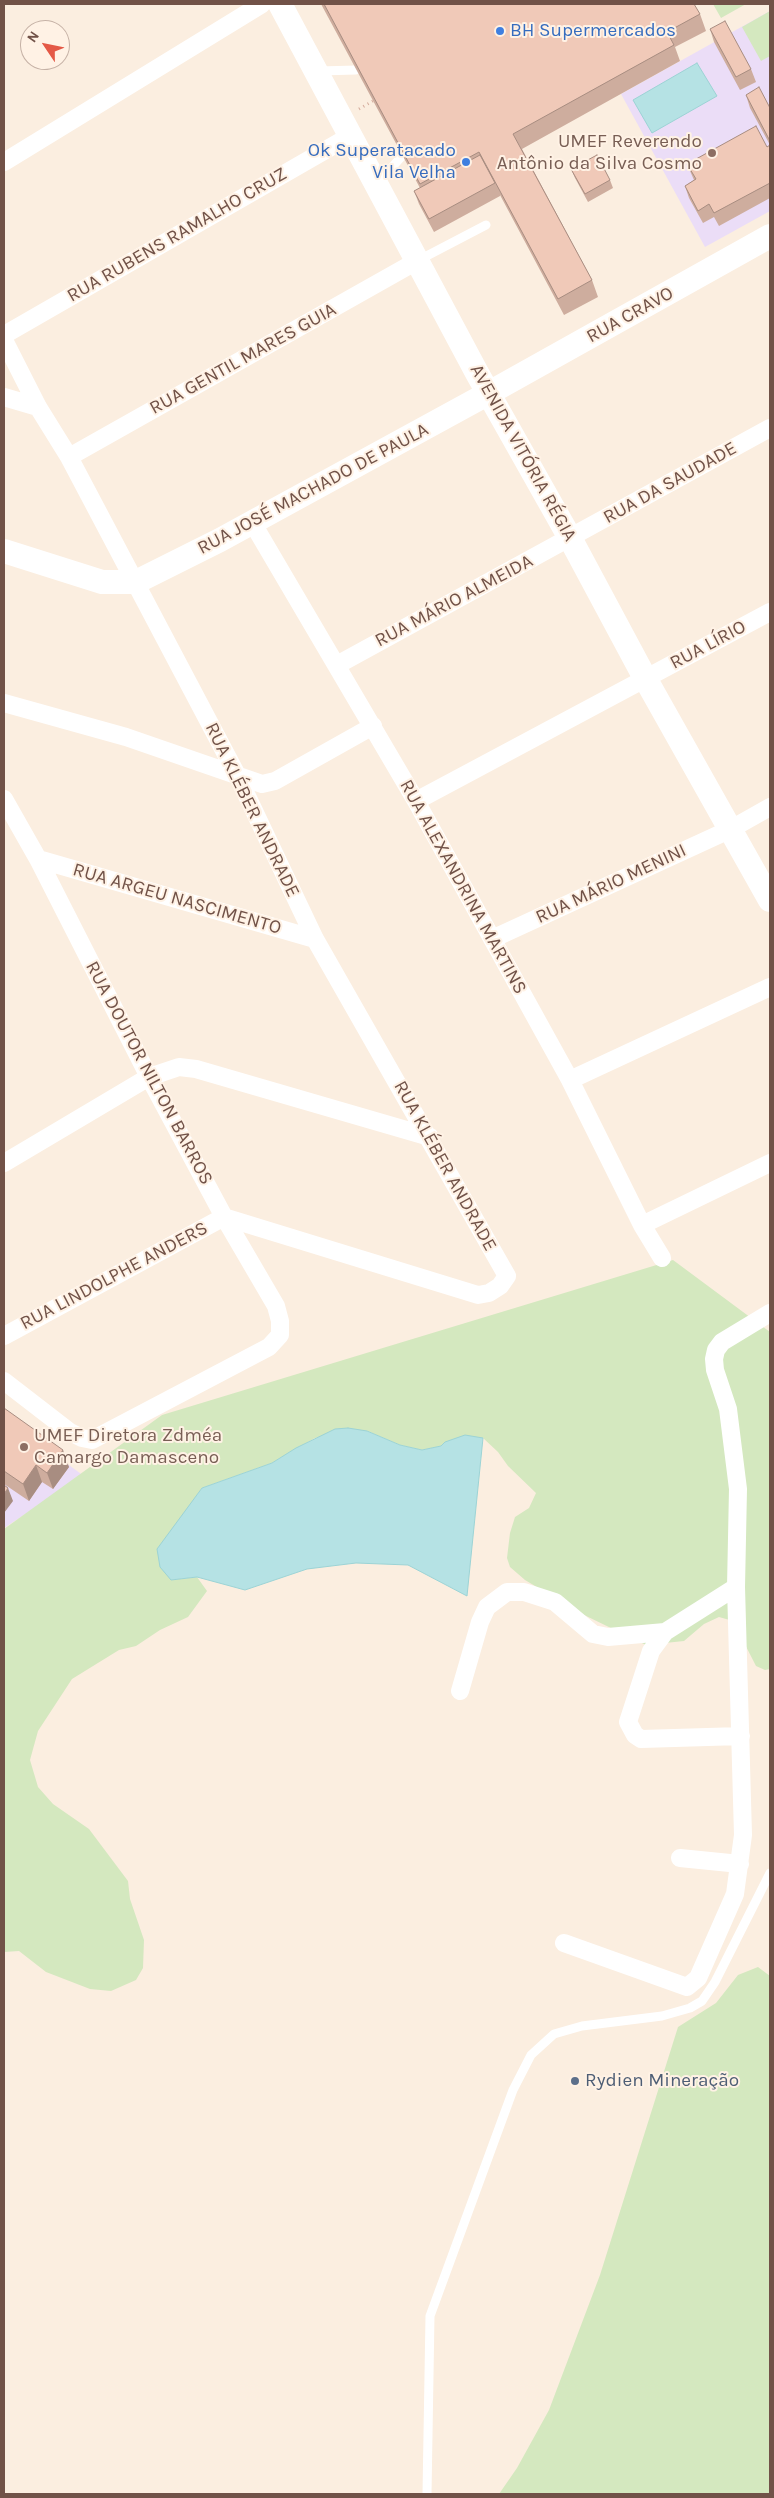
<!DOCTYPE html>
<meta charset="utf-8">
<style>
body{margin:0}
#map{position:relative;width:774px;height:2498px;overflow:hidden;background:#fbeee0;font-family:Karla,sans-serif}
canvas{display:block}
.frame{position:absolute;inset:0;border:5px solid #715248;pointer-events:none}
.north{position:absolute;left:20px;top:20px;width:50px;height:50px;box-sizing:border-box;background:#fff2e5;border:1px solid #c6b2a6;border-radius:50%;rotate:304deg;font-size:14px;font-weight:700;line-height:20px;text-align:center;color:#715248}
.north::after{content:'';display:block;margin:auto;width:18px;height:22px;background:#e45946;clip-path:polygon(50% 0,100% 100%,50% 72%,0 100%)}
</style>
<div id="map">
<canvas width="774" height="2498"></canvas>
<div class="frame"></div>
<div class="north">N</div>
</div>
<script>
const ctx = document.querySelector('canvas').getContext('2d');
ctx.lineJoin = 'round';
function fillPath(path, color) {
  ctx.fillStyle = color;
  ctx.fill(path, 'evenodd');
}
function shape(rows) {
  const path = new Path2D();
  for (const r of rows) {
    path.moveTo(r[0], r[1]);
    for (let i = 2; i < r.length; i += 2) path.lineTo(r[i], r[i + 1]);
  }
  return path;
}
function stroke(path, color, width, dash) {
  ctx.strokeStyle = color;
  ctx.lineWidth = width;
  ctx.lineCap = dash ? 'butt' : 'round';
  ctx.setLineDash(dash || []);
  ctx.stroke(path);
}
function label(font, color, halo, rows, align = 'center') {
  ctx.font = font + ' Karla,sans-serif';
  ctx.lineWidth = 4;
  ctx.setLineDash([]);
  ctx.textBaseline = 'middle';
  ctx.strokeStyle = halo;
  ctx.fillStyle = color;
  for (const [text, x, y, turn = 0] of rows) {
    ctx.save();
    ctx.translate(x, y);
    ctx.rotate((+turn || 0) * Math.PI / 180);
    ctx.textAlign = isNaN(turn) ? turn : align;
    if (halo) ctx.strokeText(text, 0, 0);
    ctx.fillText(text, 0, 0);
    ctx.restore();
  }
}
const education = shape([
 [770,11,770,211,705,247,621,94],
 [4,1418,84,1476,4,1528]
]);
const green = shape([
 [713,4,746,4,721,18],
 [770,11,770,56,761,61,742,27],
 [673,1260,770,1332,770,1669,765,1670,756,1666,733,1621,719,1617,704,1624,684,1641,646,1645,582,1614,525,1580,510,1567,507,1558,510,1533,515,1517,529,1508,536,1493,508,1466,498,1452,483,1438,422,1450,400,1445,367,1431,315,1438,272,1463,202,1488,184,1515,171,1580,197,1577,207,1591,188,1617,160,1630,136,1646,119,1650,72,1679,38,1731,30,1760,38,1787,53,1804,89,1829,128,1881,130,1899,144,1940,143,1968,136,1980,111,1991,90,1989,46,1972,19,1951,4,1952,4,1529,162,1415],
 [758,1967,770,1976,770,2494,499,2494,517,2468,549,2410,600,2275,678,2027,716,2003,738,1975]
]);
const water = shape([
 [697,63,717,96,652,133,633,100,697,63],
 [348,1428,367,1431,400,1445,422,1450,441,1446,445,1442,465,1435,483,1438,467,1596,408,1565,356,1563,307,1569,245,1590,197,1577,171,1580,160,1567,157,1549,202,1488,272,1463,296,1448,335,1429,348,1428]
]);
const path = shape([
 [359,109,373,101]
]);
const lane = shape([
 [319,71,356,70],
 [377,184,402,156],
 [417,261,486,225],
 [427,2494,430,2316,513,2090,531,2055,554,2034,582,2026,662,2016,690,2008,702,2001,715,1982,770,1873]
]);
const street = shape([
 [4,162,262,4],
 [4,335,350,136],
 [4,340,38,407,69,457,238,777,315,939,507,1276,500,1286,489,1293,478,1295,224,1217],
 [4,397,38,407],
 [69,457,417,261],
 [252,522,416,801,570,1080,642,1225,662,1258],
 [337,665,770,428],
 [4,703,126,737,262,784,275,781,373,726],
 [4,799,38,859,149,1077,224,1217,276,1306,280,1321,280,1335,269,1347,92,1440,82,1438,70,1432,4,1381],
 [416,801,770,612],
 [38,859,315,939],
 [492,939,731,829,770,807],
 [570,1080,770,987],
 [4,1163,149,1077,179,1067,196,1069,430,1137],
 [642,1225,770,1163],
 [4,1336,224,1217],
 [736,1587,665,1632,651,1651,628,1722,635,1735,641,1739,741,1736],
 [460,1691,480,1622,487,1607,507,1592,524,1592,555,1602,593,1634,608,1637,665,1632],
 [680,1858,740,1864],
 [564,1943,687,1987,698,1978,735,1894,743,1835,736,1587,738,1489,728,1409,715,1370,714,1359,716,1350,722,1342,770,1313]
]);
const secondary = shape([
 [280,4,477,373,570,538,645,678,770,900],
 [4,551,102,582,136,582,220,540,489,393,770,236]
]);
const wall = shape([
 [321,4,694,4,700,14,706,31,675,47,680,61,522,149,592,280,598,297,564,315,500,195,500,196,434,232,419,204,414,191,420,188],
 [710,29,751,69,756,82,740,90,714,42],
 [746,95,770,108,770,145,750,108],
 [770,145,770,198,719,226,714,217,703,223,689,198,685,186,694,180,687,164,767,147],
 [571,169,610,180,613,188,588,202,575,178],
 [4,1408,69,1467,53,1489,42,1482,29,1501,4,1484]
]);
const shadedWall = shape([
 [63,1450,69,1467,53,1489,47,1473],
 [36,1465,42,1482,29,1501,23,1484],
 [8,1488,13,1501,4,1513,4,1494]
]);
const building = shape([
 [324,4,694,4,700,14,667,32,674,45,513,134,592,280,558,299,479,152,420,184,324,4],
 [725,21,751,69,736,77,710,29,725,21],
 [759,87,770,108,770,141,746,95,759,87],
 [756,126,767,147,770,145,770,183,714,213,709,204,698,211,685,186,696,179,687,164,756,126],
 [480,155,495,183,429,219,414,191,480,155],
 [597,155,610,180,585,194,571,169,597,155],
 [4,1408,63,1450,47,1473,36,1465,23,1484,4,1471,4,1408],
 [4,1485,8,1488,4,1494,4,1485]
]);
const markers = [
 [500,31,5,"#3f7fe0"],
 [712,153,5,"#8d6e63"],
 [466,162,5,"#3f7fe0"],
 [24,1447,5,"#8d6e63"],
 [575,2081,5,"#5c6f8a"]
];
const shopNames = [
 ["BH Supermercados",510,31],
 ["Ok Superatacado",456,151,"right"],
 ["Vila Velha",456,173,"right"]
];
const educationNames = [
 ["UMEF Reverendo",702,142],
 ["Antônio da Silva Cosmo",702,164],
 ["UMEF Diretora Zdméa",34,1436,"left"],
 ["Camargo Damasceno",34,1458,"left"]
];
const streetNames = [
 ["RUA RUBENS RAMALHO CRUZ",177,235,-30],
 ["RUA CRAVO",630,315,-29],
 ["RUA GENTIL MARES GUIA",243,359,-29],
 ["AVENIDA VITÓRIA RÉGIA",523,453,61],
 ["RUA DA SAUDADE",670,483,-29],
 ["RUA JOSÉ MACHADO DE PAULA",313,489,-28],
 ["RUA MÁRIO ALMEIDA",454,601,-28],
 ["RUA LÍRIO",708,645,-28],
 ["RUA KLÉBER ANDRADE",252,810,64],
 ["RUA MÁRIO MENINI",611,884,-25],
 ["RUA ALEXANDRINA MARTINS",463,887,61],
 ["RUA ARGEU NASCIMENTO",177,899,16],
 ["RUA DOUTOR NILTON BARROS",149,1073,62],
 ["RUA KLÉBER ANDRADE",445,1166,61],
 ["RUA LINDOLPHE ANDERS",114,1276,-28]
];
const serviceNames = [
 ["Rydien Mineração",585,2081]
];
fillPath(education, '#ebddf7');
fillPath(green, '#d4e8bf');
fillPath(water, '#b5e2e4');
stroke(water, '#9cd3d5', 1);
stroke(path, '#d4ac9c', 3, [1, 4]);
stroke(lane, '#fff', 9);
stroke(street, '#fff', 18);
stroke(secondary, '#fff', 24);
fillPath(wall, '#cead9e');
fillPath(shadedWall, '#a88d81');
fillPath(building, '#f0c9b8');
stroke(building, '#a88d81', 1);
for (const [x, y, r, color] of markers) {
  const dot = new Path2D();
  dot.arc(x, y, r, 0, 2 * Math.PI);
  ctx.fillStyle = color;
  ctx.fill(dot);
  stroke(dot, '#fff2e5', 2);
}
label('19px', '#366cbe', '#fff2e5', shopNames, 'left');
label('19px', '#785e54', '#fff2e5', educationNames, 'right');
label('19px', '#715248', '#fff2e5', streetNames);
label('19px', '#4e5e75', '#fff2e5', serviceNames, 'left');
</script>
